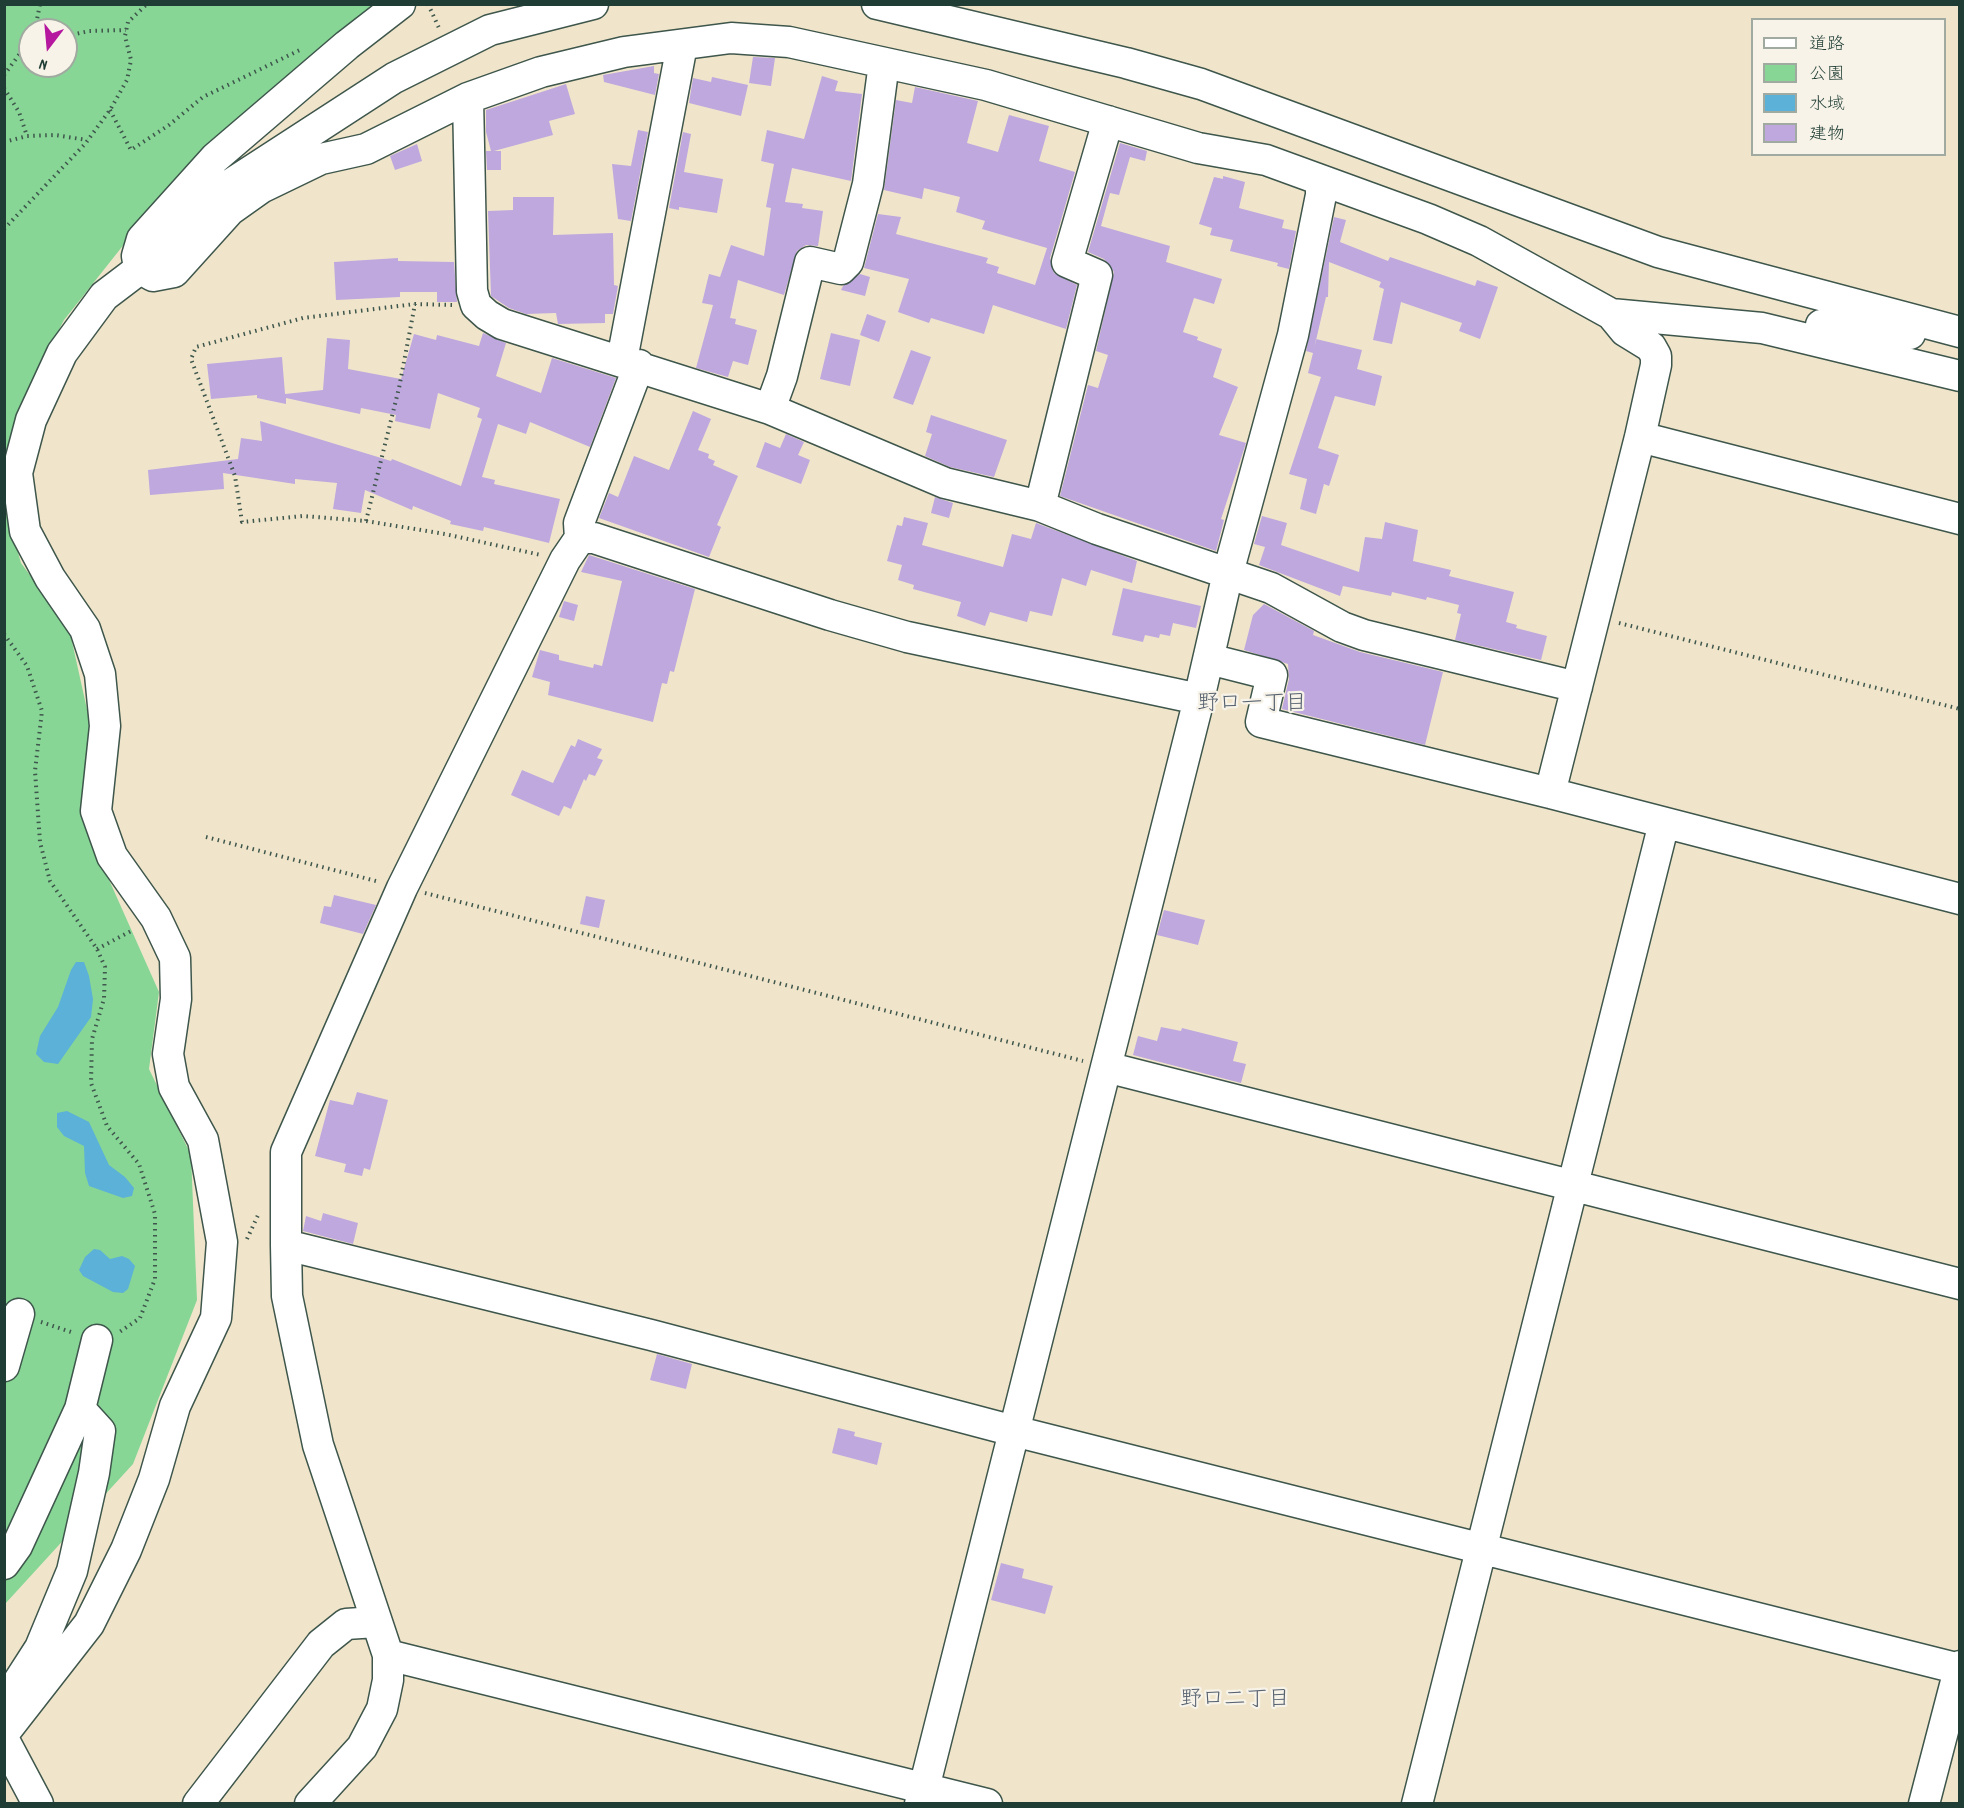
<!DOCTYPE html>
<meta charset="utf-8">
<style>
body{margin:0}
#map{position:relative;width:1964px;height:1808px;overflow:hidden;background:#f0e5cb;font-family:Dekko,"Klee One",sans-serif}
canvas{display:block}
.frame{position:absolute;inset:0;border:6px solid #1f3d34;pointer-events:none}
.legend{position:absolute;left:1751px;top:18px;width:195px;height:138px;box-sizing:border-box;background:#f7f3e8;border:2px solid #a1aaa0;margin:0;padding:8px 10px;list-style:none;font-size:18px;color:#1f3d34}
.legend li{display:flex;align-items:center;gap:12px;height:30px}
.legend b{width:30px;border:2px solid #a1aaa0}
.north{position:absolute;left:18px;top:18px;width:60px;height:60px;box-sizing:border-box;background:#f7f3e8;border:2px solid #a1aaa0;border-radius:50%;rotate:196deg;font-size:16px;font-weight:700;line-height:24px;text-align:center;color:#1f3d34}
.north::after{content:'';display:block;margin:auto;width:21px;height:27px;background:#b5179e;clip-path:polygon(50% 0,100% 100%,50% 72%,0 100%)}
</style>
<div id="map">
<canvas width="1964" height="1808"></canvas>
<div class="frame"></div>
<ul class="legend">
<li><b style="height:8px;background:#fff"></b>道路</li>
<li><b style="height:16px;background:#87d696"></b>公園</li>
<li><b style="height:16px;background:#5bb1d8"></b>水域</li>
<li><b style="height:16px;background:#bea8de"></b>建物</li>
</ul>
<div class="north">N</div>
</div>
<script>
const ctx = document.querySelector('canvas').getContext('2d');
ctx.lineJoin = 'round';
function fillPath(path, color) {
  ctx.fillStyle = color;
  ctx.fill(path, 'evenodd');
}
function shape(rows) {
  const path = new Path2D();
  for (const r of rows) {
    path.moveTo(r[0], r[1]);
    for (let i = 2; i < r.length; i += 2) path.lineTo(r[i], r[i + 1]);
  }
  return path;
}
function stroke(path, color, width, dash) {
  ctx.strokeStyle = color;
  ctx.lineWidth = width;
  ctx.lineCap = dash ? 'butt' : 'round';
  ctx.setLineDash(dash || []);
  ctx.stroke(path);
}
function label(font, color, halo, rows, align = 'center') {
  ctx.font = font + ' Dekko,"Klee One",sans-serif';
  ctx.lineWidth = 4.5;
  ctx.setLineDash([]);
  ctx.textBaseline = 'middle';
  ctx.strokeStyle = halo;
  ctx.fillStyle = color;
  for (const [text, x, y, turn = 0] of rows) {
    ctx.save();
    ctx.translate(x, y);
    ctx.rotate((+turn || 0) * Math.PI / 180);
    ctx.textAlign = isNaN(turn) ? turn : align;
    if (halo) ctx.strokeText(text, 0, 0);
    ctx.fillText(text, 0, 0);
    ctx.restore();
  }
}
const green = shape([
 [5,5,385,5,129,238,64,320,34,378,11,439,5,472],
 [30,30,66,30,66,66,30,66],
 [4,504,21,563,69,628,90,723,102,864,159,992,149,1069,191,1155,197,1300,133,1464,5,1604]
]);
const water = shape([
 [76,962,84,962,89,976,93,999,91,1017,58,1064,44,1062,36,1054,40,1036,58,1007,71,970],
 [67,1111,89,1122,109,1165,125,1177,134,1188,132,1196,123,1198,89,1186,85,1173,84,1146,64,1136,57,1127,57,1113],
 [94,1249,100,1250,110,1259,122,1256,129,1259,135,1266,128,1289,123,1293,113,1292,83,1276,79,1270,85,1257]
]);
const building = shape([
 [753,57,775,58,771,86,749,83],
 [654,66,654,73,659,74,655,95,604,82,603,75],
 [822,76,838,81,835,91,862,94,851,181,792,168,785,202,803,204,802,208,823,211,818,246,806,245,797,251,784,295,738,280,730,318,736,319,735,324,757,330,748,365,733,361,728,377,696,368,713,305,702,303,709,274,720,277,731,245,764,256,771,208,766,207,774,164,761,161,767,130,804,139],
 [712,77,748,85,741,116,689,103,693,78,711,82],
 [566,84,575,114,549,121,553,135,494,151,501,151,501,170,487,170,486,151,491,151,486,132,486,110],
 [915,87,978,101,967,143,998,152,1009,115,1049,126,1039,161,1075,172,1050,258,1054,273,1077,285,1066,329,993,305,984,334,931,318,929,323,898,312,909,279,864,268,878,214,901,217,896,234,988,258,986,263,999,267,997,273,1035,285,1047,248,982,229,985,221,956,212,960,197,924,188,922,199,884,190,896,100,912,103],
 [638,130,648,132,631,221,618,219,612,164,631,166],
 [683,132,691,134,684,172,723,179,717,213,679,207,679,210,669,208],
 [1120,143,1147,151,1145,161,1130,157,1119,195,1110,193,1101,226,1170,246,1166,262,1222,279,1214,304,1194,298,1183,332,1198,337,1197,340,1222,349,1213,377,1238,387,1219,435,1246,443,1221,519,1224,520,1216,551,1060,496,1088,385,1098,388,1108,355,1096,351,1114,272,1104,259,1088,252],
 [417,144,422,161,395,170,390,156],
 [1223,176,1245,182,1239,208,1284,220,1282,228,1296,231,1289,269,1277,266,1278,263,1230,251,1233,240,1210,235,1212,228,1199,224,1214,177,1223,179],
 [513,197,554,197,553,235,613,233,614,285,618,286,613,314,605,314,605,323,558,324,556,313,526,314,509,308,491,296,488,211,513,210],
 [1334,217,1346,220,1340,242,1388,261,1390,257,1475,286,1477,280,1498,287,1480,339,1459,331,1462,323,1401,302,1392,344,1373,340,1384,289,1379,287,1381,282,1329,262,1328,297,1326,297,1314,349,1316,339,1362,350,1357,369,1382,376,1375,406,1335,396,1318,448,1339,455,1329,486,1324,484,1316,514,1300,509,1307,479,1289,474,1321,377,1308,373,1313,353,1306,351],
 [398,258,398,261,454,262,457,302,437,302,437,292,400,292,400,297,336,300,334,262],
 [860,274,870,277,865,296,841,290,843,286],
 [867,314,886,321,879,342,860,335],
 [483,333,506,343,496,376,541,393,552,358,616,378,590,447,530,422,526,434,498,424,482,477,495,480,494,484,560,499,549,543,484,527,483,531,450,524,451,521,413,506,412,510,365,490,361,513,333,509,337,483,295,479,295,484,223,473,224,489,150,495,148,470,238,459,241,438,262,441,260,421,391,461,392,459,461,486,482,419,477,417,480,408,438,393,430,429,395,421,396,415,361,408,360,414,286,398,286,404,257,398,257,395,211,399,207,364,282,357,285,394,323,390,327,338,350,340,348,369,401,379,414,334,436,340,437,335,479,346],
 [831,333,860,340,850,386,820,379],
 [911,350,931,357,913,405,893,398],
 [693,411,711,419,698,450,709,454,708,458,715,461,713,465,738,476,717,525,721,527,709,557,599,518,609,493,618,497,634,456,669,470],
 [931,415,1007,440,994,477,950,467,925,456,932,434,926,432],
 [786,434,804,442,798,455,810,460,801,484,756,467,765,442,780,448],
 [935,497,953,503,949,518,931,513],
 [1262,516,1287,523,1281,545,1359,572,1365,537,1382,539,1385,522,1418,530,1413,561,1451,570,1449,576,1514,592,1506,622,1517,625,1516,628,1547,636,1541,660,1455,640,1461,614,1457,613,1459,605,1427,597,1426,600,1392,592,1391,596,1343,586,1340,596,1259,565,1265,547,1254,544],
 [904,517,928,523,922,545,1003,567,1012,534,1031,539,1036,523,1137,561,1132,583,1091,570,1086,586,1062,578,1052,616,1030,611,1027,622,990,612,985,626,957,616,961,602,913,589,914,585,898,580,902,565,887,561,897,525,902,526],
 [589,555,695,589,674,672,670,671,667,684,662,683,653,722,548,695,550,682,532,677,540,650,559,655,559,660,593,668,594,664,602,666,622,581,581,572],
 [1123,588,1201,606,1196,628,1173,623,1170,636,1160,634,1159,638,1145,635,1143,642,1112,635],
 [564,601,578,605,574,621,559,617],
 [1264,604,1314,631,1313,635,1360,652,1443,672,1425,745,1282,709,1289,679,1288,664,1244,650,1253,615],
 [578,739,602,749,597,758,603,760,595,776,589,774,586,781,584,779,571,809,564,806,559,816,511,795,522,770,553,783,571,745,575,747],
 [334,895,376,905,363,934,320,923,324,906,331,907],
 [586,896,605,900,599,928,580,924],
 [1164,910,1205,920,1198,945,1157,935],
 [1161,1027,1181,1031,1182,1028,1238,1042,1233,1061,1246,1064,1241,1083,1133,1055,1138,1036,1157,1041],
 [357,1092,388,1100,370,1170,364,1168,362,1176,344,1172,346,1164,315,1156,330,1100,353,1105],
 [323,1213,358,1223,353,1244,303,1231,306,1216,321,1221],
 [657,1354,692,1364,686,1389,650,1380],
 [838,1428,855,1432,854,1436,882,1443,877,1465,832,1453],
 [1001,1563,1024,1569,1022,1578,1053,1586,1045,1614,991,1600]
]);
const path = shape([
 [428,4,439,28],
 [35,30,40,4],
 [66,36,89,31,126,30],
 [4,75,30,40],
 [4,88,19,112,27,136],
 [110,110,131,150,169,125,203,97,302,49],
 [4,142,27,136,55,135,87,140],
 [4,229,85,144,110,110,127,80,131,60,125,36,128,22,147,4],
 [452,305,415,304,303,318,196,347,191,359,235,476,242,522,303,516,366,521,445,534,541,555],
 [366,521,399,388,415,304],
 [1619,623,1960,709],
 [4,634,27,666,42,711,35,771,40,842,50,881,97,949,105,967,104,999,92,1039,91,1083,107,1126,139,1164,155,1214,155,1279,140,1318,118,1333],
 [206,837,380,882],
 [425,893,1083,1061],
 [97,949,133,930],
 [247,1239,259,1213],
 [41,1322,74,1333]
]);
const minor = shape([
 [400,4,347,45,215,158,142,239,137,256,139,268,153,276,174,272,230,210,261,188,321,159,366,149,468,98,541,72,624,52,731,38,789,42,986,85,1198,148,1266,160,1428,219,1479,241,1611,314,1762,328,1960,376],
 [877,4,1126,63,1201,84,1658,252,1960,332],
 [468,98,472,291,476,305,487,315,502,324,770,409,945,483,1040,506,1097,529,1271,588,1342,627,1364,635,1577,687],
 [1821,325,1910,334],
 [622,360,682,45],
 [770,409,782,376,810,262,841,269,848,262,868,184,884,63],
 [1640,437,1960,519],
 [1040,506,1097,275,1067,262,1108,121],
 [580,538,579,523,639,365],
 [1209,659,1272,675,1261,722,1550,793,1960,899],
 [1199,699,907,637,830,615,594,538,580,538,565,560,402,888,286,1152,286,1245,651,1335,1014,1431,1960,1669],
 [1550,793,1640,437,1656,365,1656,356,1651,347,1625,331,1611,314],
 [1106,1067,1960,1284],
 [286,1245,287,1296,318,1445,388,1655,388,1680,382,1709,362,1747,310,1804],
 [4,1366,19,1314],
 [4,1564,17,1546,80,1409,97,1340],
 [388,1655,987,1804],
 [4,1704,40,1648,72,1571,94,1473,100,1431,80,1409],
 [4,1733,89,1624,126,1550,154,1479,175,1406,216,1318,222,1242,203,1140,174,1087,168,1054,176,999,175,958,156,918,112,856,96,811,105,726,100,674,85,629,50,578,25,531,17,473,31,420,62,353,104,296,158,255,202,205,223,189,394,78,490,30,593,4],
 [4,1740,38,1804],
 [198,1804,321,1644,346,1624,376,1622],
 [920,1804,1199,699,1228,573,1293,335,1321,195,1321,181],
 [1417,1804,1664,823],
 [1924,1804,1960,1666]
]);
const neighbourhoodNames = [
 ["野口一丁目",1252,706],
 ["野口二丁目",1235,1702]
];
fillPath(green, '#87d696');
fillPath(water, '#5bb1d8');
fillPath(building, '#bea8de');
stroke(minor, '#3e564b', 33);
stroke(path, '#3e564b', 4, [1.5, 4.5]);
stroke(minor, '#fff', 30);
label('22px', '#576270', '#f7f3e8', neighbourhoodNames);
</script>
